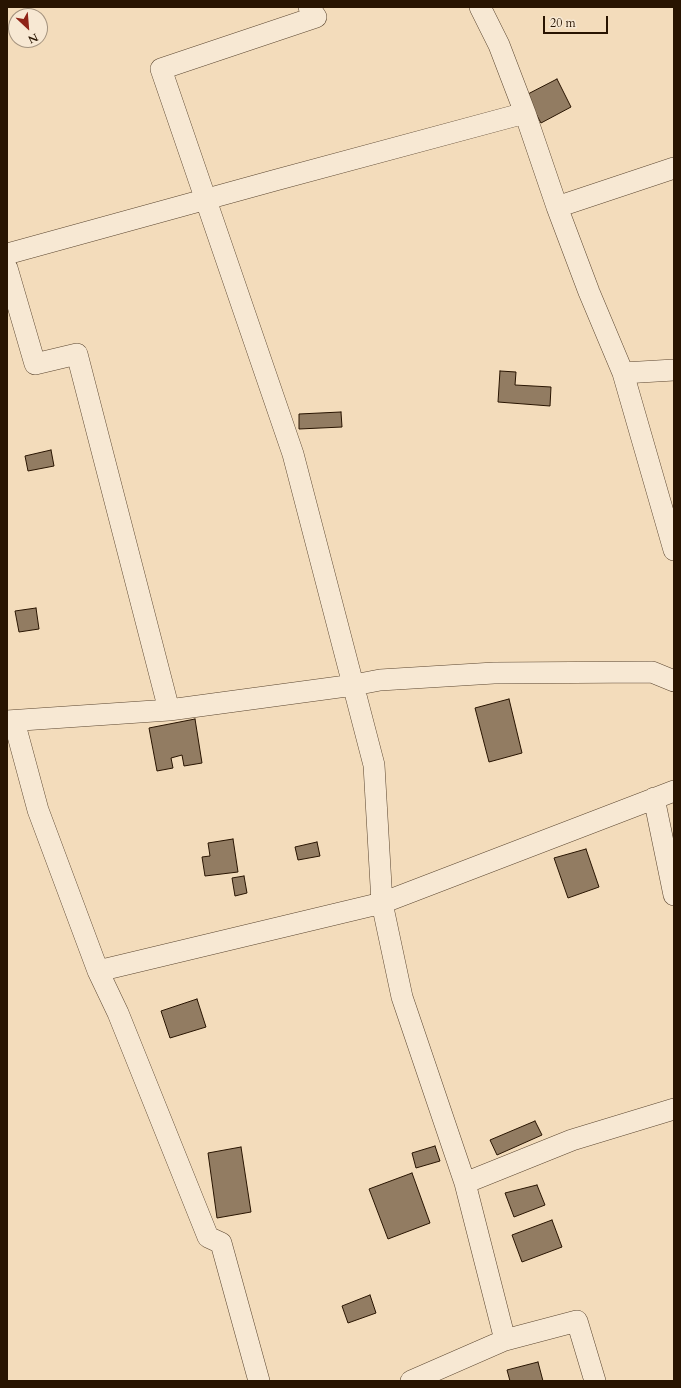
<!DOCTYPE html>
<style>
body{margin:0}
#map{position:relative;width:681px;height:1388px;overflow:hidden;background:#f3dcbb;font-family:Cardo,serif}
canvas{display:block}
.frame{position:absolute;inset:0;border:8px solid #281401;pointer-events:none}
.north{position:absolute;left:8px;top:8px;width:40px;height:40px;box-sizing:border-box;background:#f7e8d3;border:1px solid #a4937f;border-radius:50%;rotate:154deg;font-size:11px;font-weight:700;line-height:16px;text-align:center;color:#281401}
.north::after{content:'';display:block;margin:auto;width:14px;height:18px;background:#8f2418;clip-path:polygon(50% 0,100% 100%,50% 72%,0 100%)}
.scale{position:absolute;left:543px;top:16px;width:65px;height:18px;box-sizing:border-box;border:2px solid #281401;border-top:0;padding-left:5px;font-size:12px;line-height:14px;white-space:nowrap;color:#281401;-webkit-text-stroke:3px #f7e8d3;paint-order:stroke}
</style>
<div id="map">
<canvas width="681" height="1388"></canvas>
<div class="frame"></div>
<div class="north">N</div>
<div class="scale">20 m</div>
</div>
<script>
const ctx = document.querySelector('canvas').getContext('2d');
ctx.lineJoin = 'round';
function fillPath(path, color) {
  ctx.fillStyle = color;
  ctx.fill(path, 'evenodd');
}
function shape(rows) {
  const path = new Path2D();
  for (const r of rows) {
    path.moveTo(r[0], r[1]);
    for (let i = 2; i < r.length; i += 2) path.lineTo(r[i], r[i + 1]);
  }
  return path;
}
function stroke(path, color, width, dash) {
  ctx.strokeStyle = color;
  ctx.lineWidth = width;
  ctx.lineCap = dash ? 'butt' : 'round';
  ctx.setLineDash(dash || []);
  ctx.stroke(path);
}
const building = shape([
 [557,79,571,107,541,123,526,95,557,79],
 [500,371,516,372,515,385,551,387,550,406,498,402,500,371],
 [341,412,342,427,299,429,299,414,341,412],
 [51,450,54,466,28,471,25,456,51,450],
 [36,608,39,629,19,632,15,611,36,608],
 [509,699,522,753,489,762,475,708,509,699],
 [195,719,202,763,184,766,182,755,171,758,173,768,157,771,149,728,195,719],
 [233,839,238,872,205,876,202,857,210,856,208,843,233,839],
 [317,842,320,856,298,860,295,847,317,842],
 [586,849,599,887,568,898,554,858,586,849],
 [244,876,247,893,235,896,232,878,244,876],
 [197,999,206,1027,170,1038,161,1011,197,999],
 [535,1121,542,1135,497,1155,490,1140,535,1121],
 [435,1146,440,1161,416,1168,412,1153,435,1146],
 [241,1147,251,1212,217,1218,208,1153,241,1147],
 [412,1173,430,1223,388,1239,369,1189,412,1173],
 [537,1185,545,1205,514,1217,505,1193,537,1185],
 [552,1220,562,1247,522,1262,512,1235,552,1220],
 [370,1295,376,1313,348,1323,342,1306,370,1295],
 [538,1362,543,1381,510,1381,507,1370,538,1362]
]);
const street = shape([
 [309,7,316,17,161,69,293,454,374,765,382,903,402,997,465,1183,505,1340,411,1381],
 [480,7,499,45,525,113,557,207,589,292,623,373,674,550],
 [557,207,674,168],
 [7,254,276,180,525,113],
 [7,268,35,364,77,354,169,710],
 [623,373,674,370],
 [7,721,169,710,354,685,380,680,494,673,652,672,674,681],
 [14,721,38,810,98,971,118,1013,208,1237,221,1243,259,1381],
 [654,798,674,895],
 [98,971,382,903,674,791],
 [465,1183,572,1140,674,1109],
 [505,1340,577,1321,595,1381]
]);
fillPath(building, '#927c62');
stroke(building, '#281401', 1);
stroke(street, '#5b4630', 22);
stroke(street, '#f7e8d3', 21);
</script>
